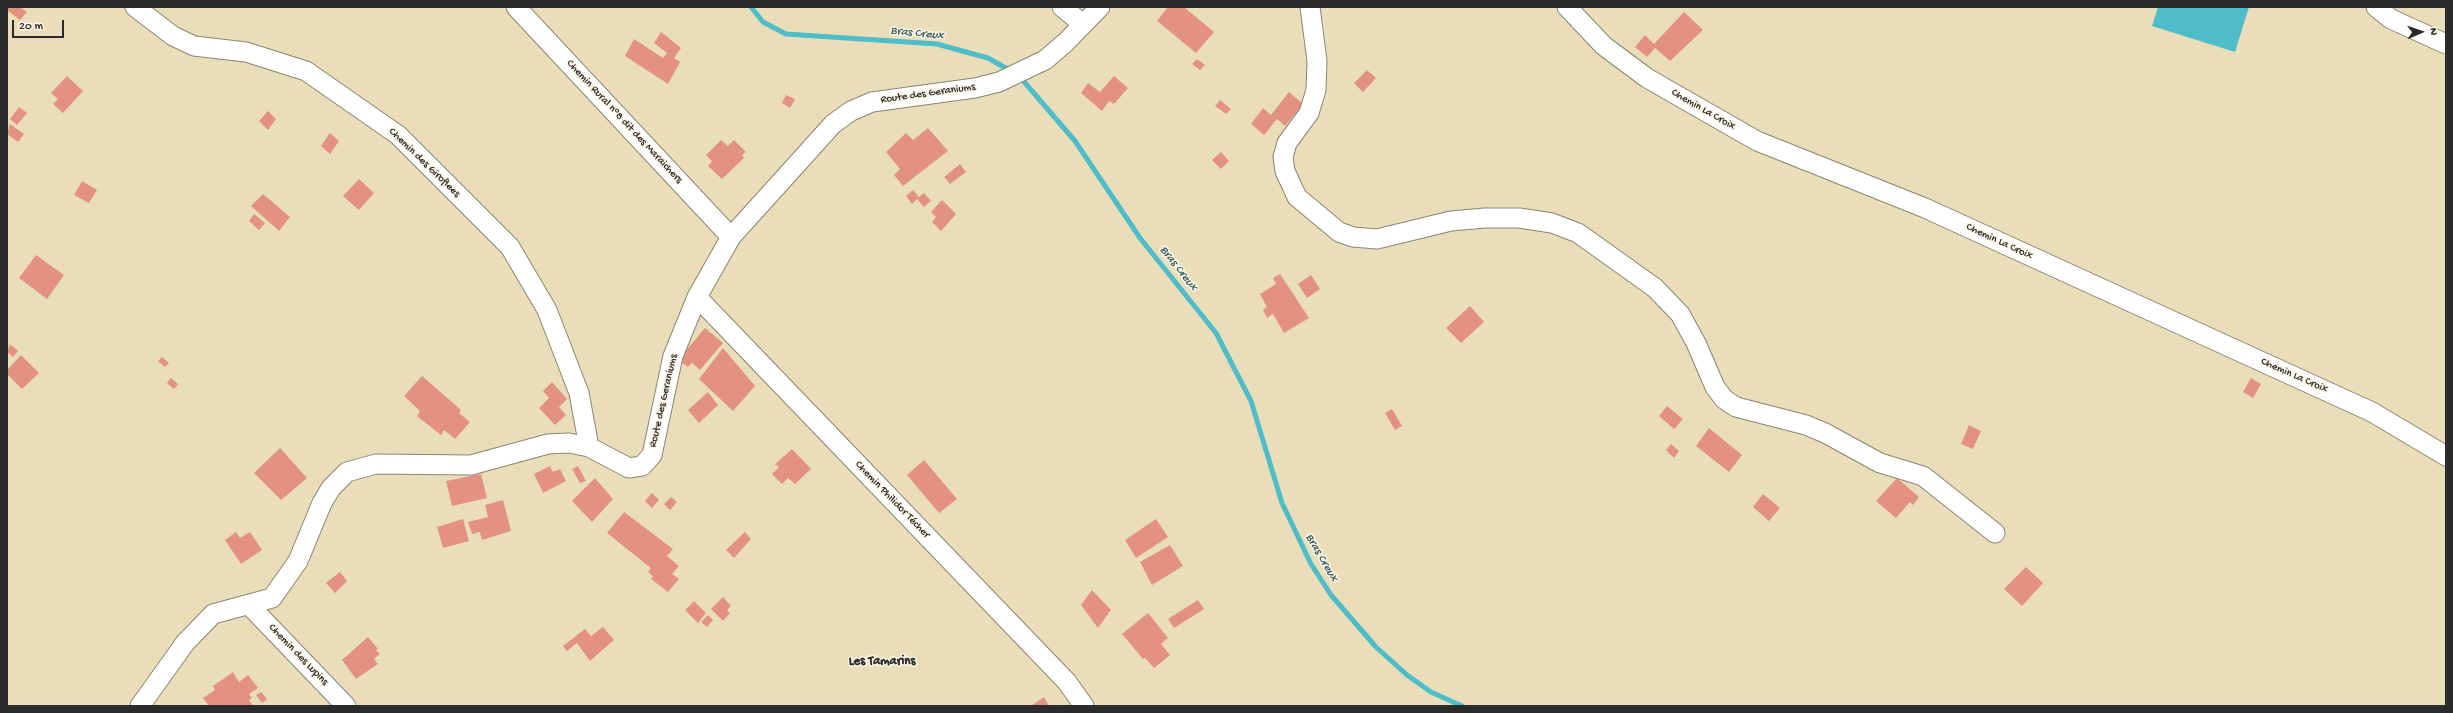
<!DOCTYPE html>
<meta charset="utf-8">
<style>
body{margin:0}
#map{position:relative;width:2453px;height:713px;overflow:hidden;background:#e9deb9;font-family:"Gochi Hand",sans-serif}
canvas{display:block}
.frame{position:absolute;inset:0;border:8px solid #2b2b2b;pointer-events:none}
.north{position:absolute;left:2401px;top:12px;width:40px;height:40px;-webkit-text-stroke:3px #fcf5e5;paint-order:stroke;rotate:88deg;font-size:11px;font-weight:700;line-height:16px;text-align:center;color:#2b2b2b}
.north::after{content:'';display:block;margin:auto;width:14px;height:18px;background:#2b2b2b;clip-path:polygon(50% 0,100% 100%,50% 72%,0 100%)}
.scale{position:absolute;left:12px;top:20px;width:52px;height:18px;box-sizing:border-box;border:2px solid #2b2b2b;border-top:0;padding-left:5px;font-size:12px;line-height:14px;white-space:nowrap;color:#2b2b2b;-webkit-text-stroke:3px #fcf5e5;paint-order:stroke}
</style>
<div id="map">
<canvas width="2453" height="713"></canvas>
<div class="frame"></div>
<div class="north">N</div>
<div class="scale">20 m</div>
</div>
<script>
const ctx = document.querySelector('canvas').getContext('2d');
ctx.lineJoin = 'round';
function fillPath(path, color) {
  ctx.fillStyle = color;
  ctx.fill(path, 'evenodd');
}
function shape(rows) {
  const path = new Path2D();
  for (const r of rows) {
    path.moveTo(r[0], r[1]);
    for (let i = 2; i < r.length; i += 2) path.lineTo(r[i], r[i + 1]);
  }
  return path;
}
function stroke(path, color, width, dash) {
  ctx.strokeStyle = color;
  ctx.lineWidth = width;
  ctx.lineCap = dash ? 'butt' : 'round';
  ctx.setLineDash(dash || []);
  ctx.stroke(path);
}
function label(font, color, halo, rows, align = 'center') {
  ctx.font = font + ' "Gochi Hand",sans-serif';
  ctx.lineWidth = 3;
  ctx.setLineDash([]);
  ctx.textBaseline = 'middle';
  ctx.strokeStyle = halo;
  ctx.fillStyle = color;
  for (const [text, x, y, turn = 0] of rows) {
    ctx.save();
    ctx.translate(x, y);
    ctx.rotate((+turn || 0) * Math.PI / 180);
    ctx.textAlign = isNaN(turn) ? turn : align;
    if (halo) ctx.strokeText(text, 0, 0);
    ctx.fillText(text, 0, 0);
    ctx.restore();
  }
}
const water = shape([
 [2158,7,2249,7,2235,52,2152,26]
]);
const stream = shape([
 [751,7,763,22,786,34,937,44,988,58,1011,71],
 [1020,77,1075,141,1140,238,1216,333,1251,401,1282,503,1311,564,1331,595,1376,647,1407,675,1431,692,1462,706]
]);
const building = shape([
 [7,7,20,7,27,12,20,20,7,10],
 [1168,7,1184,7,1214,32,1196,53,1157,21],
 [1684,12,1703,30,1670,61,1655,48,1647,57,1635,47,1645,35,1654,44],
 [661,32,681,48,674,58,680,62,668,84,625,56,634,39,663,58,667,53,654,43],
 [1197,59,1205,65,1200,70,1192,64],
 [1367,70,1376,78,1363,92,1354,83],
 [67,76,83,91,63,113,53,104,58,99,51,93],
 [1114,76,1128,88,1114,104,1109,101,1102,111,1081,93,1088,83,1100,92],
 [1289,92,1303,104,1285,126,1277,119,1264,135,1251,124,1263,108,1271,115],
 [786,95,795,99,790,108,782,103],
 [1220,100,1231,109,1226,114,1215,106],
 [19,107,27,113,17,125,10,119],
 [268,111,276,119,268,130,259,121],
 [10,124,24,134,18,142,7,134],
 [928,128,948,151,903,186,894,175,900,169,886,152,906,133,913,140],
 [330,133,339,141,330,154,321,146],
 [721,140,728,146,734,140,746,152,742,155,744,158,722,179,708,166,712,161,706,155],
 [1221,152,1229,161,1221,169,1212,160],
 [960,164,966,172,950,184,944,177],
 [359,179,374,193,359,210,343,196],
 [82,181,97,190,89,203,74,195],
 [913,190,919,197,924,193,931,201,924,207,917,199,912,204,906,196],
 [263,194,290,217,279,231,251,206],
 [942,200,956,214,941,231,932,222,936,217,931,212],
 [254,214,265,223,259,230,249,221],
 [36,255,64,275,47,299,19,278],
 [1280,274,1309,318,1284,333,1273,314,1267,318,1263,310,1267,307,1260,294,1276,284,1273,278],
 [1311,275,1320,289,1307,298,1298,284],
 [1470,306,1484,322,1461,343,1446,328],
 [705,328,723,343,700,370,692,363,688,367,678,360],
 [10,344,18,351,13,357,7,352],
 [723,348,755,386,733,411,699,379],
 [21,355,39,373,22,389,7,374,7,370],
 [162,357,169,363,165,367,158,361],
 [422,376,461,410,459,413,470,422,455,439,444,430,441,435,417,416,420,411,404,396],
 [171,378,178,384,174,389,167,383],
 [2251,378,2261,384,2253,398,2243,392],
 [552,382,567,399,559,407,566,415,555,425,539,408,549,398,543,391],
 [708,392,718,405,699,423,688,410],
 [1667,406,1683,419,1674,429,1659,416],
 [1392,409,1402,426,1395,430,1385,413],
 [1969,425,1981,431,1973,449,1961,444],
 [1709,428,1742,455,1729,472,1696,446],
 [1671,444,1679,451,1674,458,1666,450],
 [280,448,307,478,281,500,254,473],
 [792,449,811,469,795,484,788,478,782,484,772,474,779,467,775,464],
 [924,460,957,499,939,513,907,475],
 [550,466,553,472,560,469,566,481,543,493,534,474],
 [578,466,586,481,580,483,572,469],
 [481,474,487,498,452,506,446,481],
 [595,478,613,499,592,522,572,501],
 [1897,478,1919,497,1913,505,1910,502,1896,518,1876,501],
 [652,493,659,500,652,508,645,501],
 [1763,494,1780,508,1769,521,1753,507],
 [671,497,677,502,670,510,664,504],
 [503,500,511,531,482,540,480,532,472,534,468,522,488,517,485,505],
 [624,512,673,549,667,556,679,566,672,574,679,579,668,592,651,579,653,576,648,572,651,568,607,533],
 [463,519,469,541,443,548,437,527],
 [1156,519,1168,537,1136,558,1125,540],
 [236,532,240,538,250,532,262,550,241,564,225,540],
 [745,532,751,539,734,558,726,550],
 [1170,545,1183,566,1152,585,1140,562],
 [2026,567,2043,583,2022,606,2004,589],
 [340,572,347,581,335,593,326,583],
 [1092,590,1111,610,1098,628,1081,605],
 [723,597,731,606,727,610,730,613,723,621,711,609],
 [1198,600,1204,609,1174,628,1168,619],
 [694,601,706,613,698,623,685,610],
 [1148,613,1168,638,1161,644,1170,655,1154,668,1145,658,1143,659,1122,634],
 [708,615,713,620,707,627,701,622],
 [603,627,614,640,590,661,577,643,567,651,563,646,585,629,591,636],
 [368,637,378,649,376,650,380,654,374,659,378,664,356,679,342,660],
 [233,672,239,682,248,675,258,688,249,694,252,698,249,700,253,706,209,706,203,698,215,690,213,686],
 [261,692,267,699,262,703,256,695],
 [1044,697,1049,706,1031,706]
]);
const street = shape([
 [135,7,173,36,194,46,246,52,306,71,398,135,510,247,547,310,579,393,589,447],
 [516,7,731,237],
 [1062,7,1083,24],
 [1310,7,1317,61,1316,90,1309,113,1287,143,1283,157,1285,171,1297,197,1339,232,1353,237,1377,239,1451,221,1485,218,1519,218,1552,223,1578,233,1655,288,1680,314,1696,343,1715,387,1724,399,1736,407,1806,425,1825,433,1880,463,1923,476,1995,533],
 [1567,7,1604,46,1647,78,1757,141,1925,208,2372,412,2446,456],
 [2376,7,2391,19,2446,44],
 [697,297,1067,682,1084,706],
 [249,605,346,706],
 [140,706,185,643,213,614,272,598,298,561,322,503,331,488,347,472,376,464,471,465,548,444,569,443,589,447,629,468,642,466,652,455,673,356,697,297,731,237,833,124,851,111,872,102,975,88,999,82,1045,60,1066,42,1100,7]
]);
const streetNames = [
 ["Route des Geraniums",928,94,-8],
 ["Chemin La Croix",1703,110,30],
 ["Chemin Rural n°8 dit des Maraichers",624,122,47],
 ["Chemin des Giroflees",424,163,44],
 ["Chemin La Croix",1999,242,25],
 ["Chemin La Croix",2294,376,24],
 ["Route des Geraniums",664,401,-77],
 ["Chemin Philidor Técher",892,500,46],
 ["Chemin des Lupins",298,655,46]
];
const waterNames = [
 ["Bras Creux",917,34,6],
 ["Bras Creux",1178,269,52],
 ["Bras Creux",1321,558,60]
];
const quarterNames = [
 ["Les Tamarins",882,662]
];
fillPath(water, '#4fbcc9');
stroke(stream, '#4fbcc9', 5);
fillPath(building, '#e39282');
stroke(street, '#8a8472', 21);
stroke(street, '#fff', 19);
label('11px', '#2b2b2b', '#fcf5e5', streetNames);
label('italic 12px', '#385e62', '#fcf5e5', waterNames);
label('bold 13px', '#2b2b2b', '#fcf5e5', quarterNames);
</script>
